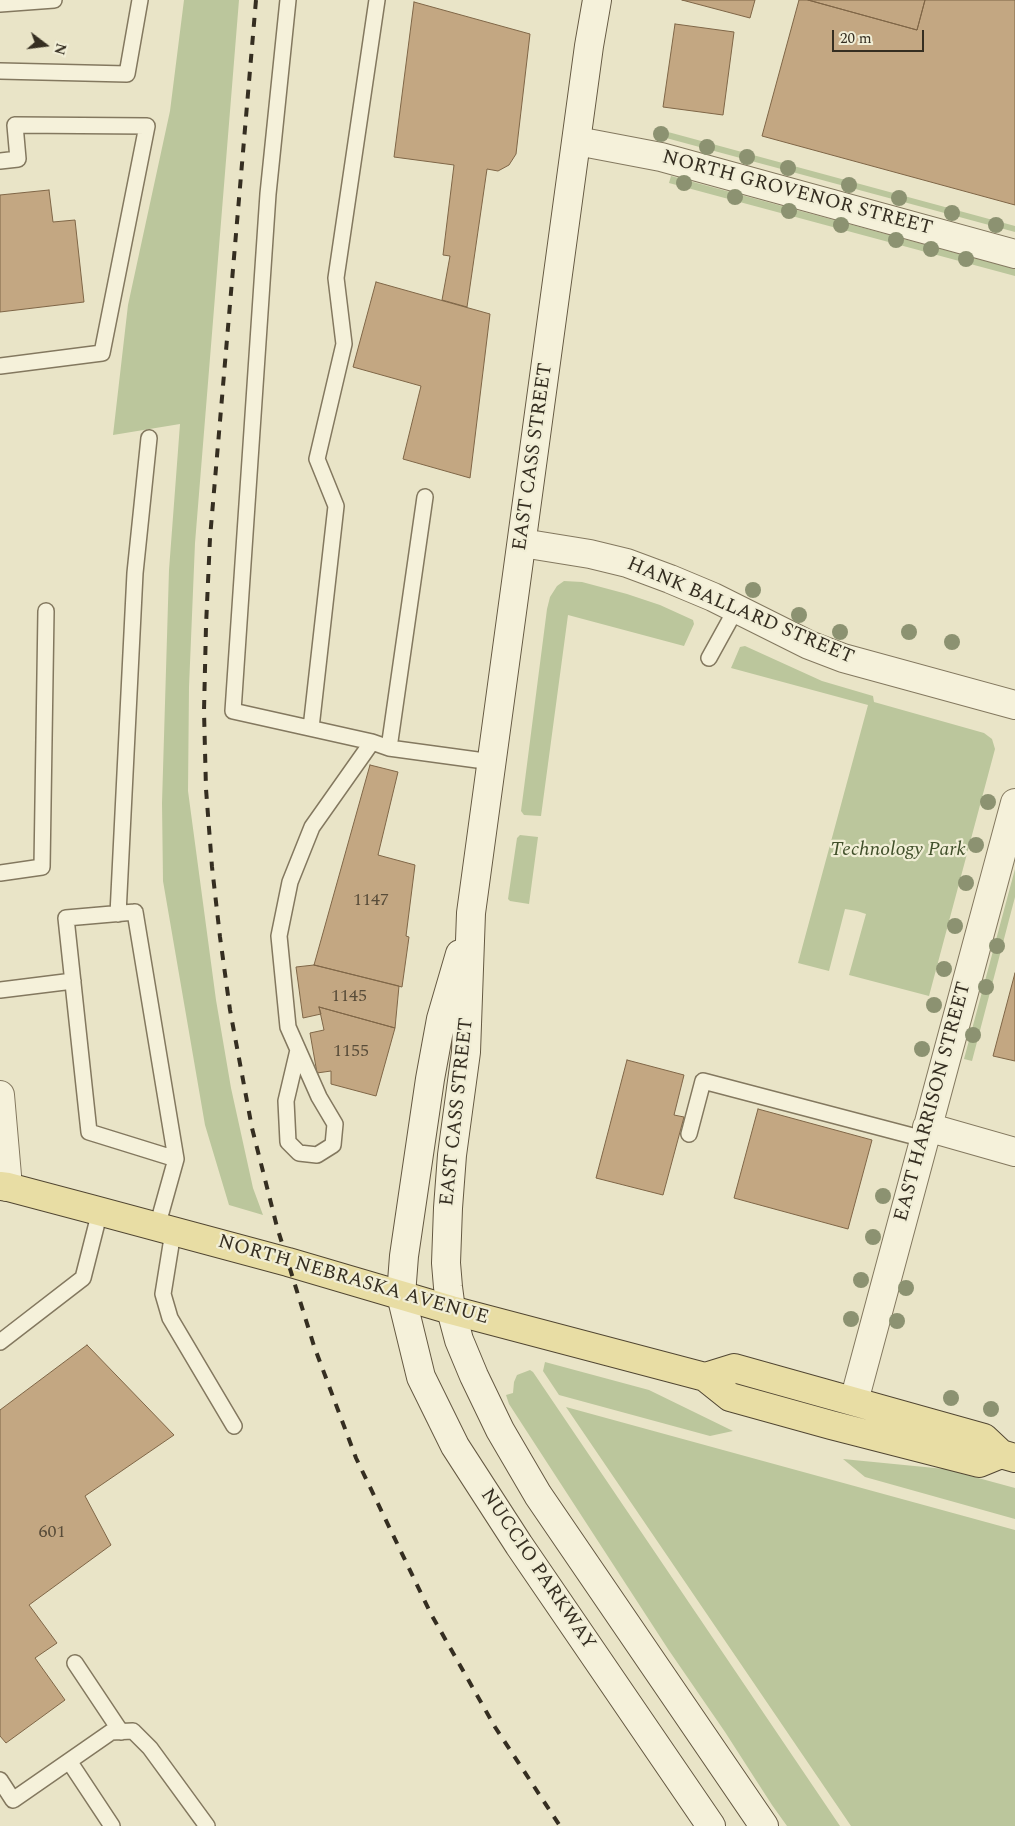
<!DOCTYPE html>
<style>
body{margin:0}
#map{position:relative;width:1015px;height:1826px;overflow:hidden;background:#e9e4c7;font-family:Spectral,serif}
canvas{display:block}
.north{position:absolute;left:20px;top:20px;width:50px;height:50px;-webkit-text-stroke:4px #f1eed6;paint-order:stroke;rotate:105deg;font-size:14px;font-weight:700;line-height:20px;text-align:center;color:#352e21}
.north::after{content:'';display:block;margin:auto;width:18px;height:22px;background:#352e21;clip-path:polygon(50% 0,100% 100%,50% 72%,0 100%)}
.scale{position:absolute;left:832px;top:30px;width:92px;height:22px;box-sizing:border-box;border:2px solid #352e21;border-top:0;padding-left:6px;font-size:15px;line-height:18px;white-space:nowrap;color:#352e21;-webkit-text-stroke:4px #f1eed6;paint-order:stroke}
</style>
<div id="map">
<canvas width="1015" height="1826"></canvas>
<div class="north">N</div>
<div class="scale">20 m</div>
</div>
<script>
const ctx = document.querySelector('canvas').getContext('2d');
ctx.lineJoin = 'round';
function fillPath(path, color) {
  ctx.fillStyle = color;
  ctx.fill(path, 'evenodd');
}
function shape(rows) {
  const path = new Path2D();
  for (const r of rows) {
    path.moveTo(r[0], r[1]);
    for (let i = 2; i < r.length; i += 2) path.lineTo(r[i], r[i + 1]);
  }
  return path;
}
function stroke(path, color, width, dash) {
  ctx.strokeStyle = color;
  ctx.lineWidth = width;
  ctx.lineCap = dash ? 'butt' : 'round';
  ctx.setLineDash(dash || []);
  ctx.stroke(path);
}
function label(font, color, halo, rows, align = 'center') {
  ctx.font = font + ' Spectral,serif';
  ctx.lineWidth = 4.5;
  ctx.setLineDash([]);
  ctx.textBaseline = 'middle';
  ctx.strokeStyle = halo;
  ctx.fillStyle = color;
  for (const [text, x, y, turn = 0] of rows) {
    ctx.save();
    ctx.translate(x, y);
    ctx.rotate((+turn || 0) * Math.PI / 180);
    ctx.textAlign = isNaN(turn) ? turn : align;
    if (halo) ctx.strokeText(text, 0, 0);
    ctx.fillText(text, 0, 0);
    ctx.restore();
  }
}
const green = shape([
 [184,0,239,0,195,543,189,687,188,791,216,1000,231,1088,253,1188,263,1215,229,1205,205,1125,163,881,162,803,169,570,180,424,113,435,128,305,170,111],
 [657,129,1015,226,1015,232,655,135],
 [671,176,1015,269,1015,276,669,183],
 [564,581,582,582,627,594,660,605,693,620,694,624,684,646,568,615,541,816,524,815,521,811,547,609,550,597,557,586],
 [745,646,822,681,873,696,874,702,984,733,992,739,995,749,929,996,849,975,866,914,857,911,845,909,829,971,798,963,868,705,731,668,740,647],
 [520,835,538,837,529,904,510,901,508,899,517,838],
 [1015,869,1015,897,972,1061,964,1059],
 [545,1362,649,1390,733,1431,710,1436,559,1395,543,1371],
 [530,1370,533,1372,840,1826,787,1826,772,1805,725,1732,668,1649,509,1404,506,1395,513,1393,514,1382,517,1375],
 [566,1407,1015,1530,1015,1826,851,1826],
 [843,1459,945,1469,1015,1488,1015,1519,865,1477]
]);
const building = shape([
 [682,0,755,0,750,18,682,0],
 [799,0,808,0,917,30,925,0,1015,0,1015,205,762,136,799,0],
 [808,0,925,0,917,30,808,0],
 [414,2,530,34,516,154,509,165,498,171,487,169,467,307,442,300,450,256,443,255,454,165,394,157,414,2],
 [675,24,734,32,723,115,663,107,675,24],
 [49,190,53,222,75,220,84,302,0,312,0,195,49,190],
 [376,282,490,314,470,478,403,459,421,386,353,367,376,282],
 [370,765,398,772,378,855,415,865,406,936,409,937,402,987,314,965,370,765],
 [314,965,399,986,395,1028,319,1007,321,1014,303,1018,296,967,314,965],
 [1015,973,1015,1061,993,1056,1015,973],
 [319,1007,395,1028,376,1096,331,1084,331,1071,317,1073,310,1033,324,1030,319,1007],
 [627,1060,684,1075,674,1115,684,1117,663,1195,596,1178,627,1060],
 [758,1109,872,1140,848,1229,734,1198,758,1109],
 [87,1345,174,1435,85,1496,111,1545,29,1605,57,1643,35,1658,65,1700,6,1743,0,1736,0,1410,87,1345]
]);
const service = shape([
 [288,0,268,194,233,711,372,742],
 [0,4,54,0],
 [0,71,127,74,140,0],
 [0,161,18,159,15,125,147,126,102,353,0,366],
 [709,658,736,609],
 [311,728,336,506,317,459,344,344,336,278,377,0],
 [389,748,425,497],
 [0,873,42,867,46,611],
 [135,912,176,1159,89,1132,66,918,135,912],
 [118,914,135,573,149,438],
 [0,990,73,981],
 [298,1050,286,1101,288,1142,299,1153,317,1155,333,1145,335,1124,319,1097,288,1027,279,936,290,882,312,827,372,742,389,748,492,762],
 [689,1134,703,1081,924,1139],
 [157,1227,176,1159],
 [173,1232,163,1294,170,1318,234,1426],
 [0,1342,83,1278,100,1211],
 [75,1663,121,1732],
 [69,1761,112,1826],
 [0,1780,13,1800,111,1732,133,1731,150,1748,207,1826]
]);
const minor = shape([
 [577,141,661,157,1015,254],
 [522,543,590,554,627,563,670,579,713,597,809,645,843,658,1015,705],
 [927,1127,1015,1152],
 [854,1401,1015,803]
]);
const tertiary = shape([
 [0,1095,8,1187]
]);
const secondary = shape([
 [597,0,589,46,471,913,466,1052,452,1155,448,1208,446,1263,448,1287,451,1310,459,1340,474,1376,500,1430,538,1495,764,1826],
 [460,954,441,1019,430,1079,404,1256,401,1295,421,1377,455,1446,519,1545,711,1826]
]);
const primary = shape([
 [0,1186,8,1187,91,1209,288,1262,451,1310,705,1377,730,1397,831,1425,979,1463,1001,1454],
 [705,1377,734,1368,984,1438,1001,1454,1015,1458]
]);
const rail = shape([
 [256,0,210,538,206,626,204,711,206,789,212,867,220,937,230,1010,252,1128,277,1227,314,1346,356,1458,431,1614,495,1727,560,1826]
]);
const trees = [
 [661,134],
 [707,147],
 [747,157],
 [788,168],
 [684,183],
 [849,185],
 [735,197],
 [899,198],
 [789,211],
 [952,213],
 [841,225],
 [996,225],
 [896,240],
 [931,249],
 [966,259],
 [753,590],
 [799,615],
 [840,632],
 [909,632],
 [952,642],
 [988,802],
 [976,845],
 [966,883],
 [955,926],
 [997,946],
 [944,969],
 [986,987],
 [934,1005],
 [973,1035],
 [922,1049],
 [883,1196],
 [873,1237],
 [861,1280],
 [906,1288],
 [851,1319],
 [897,1321],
 [951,1398],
 [991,1409]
];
const numberNames = [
 ["1147",371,901],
 ["1145",349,997],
 ["1155",351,1052],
 ["601",52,1533]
];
const streetNames = [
 ["NORTH GROVENOR STREET",797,194,15],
 ["EAST CASS STREET",534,457,-82],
 ["HANK BALLARD STREET",740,612,23],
 ["EAST HARRISON STREET",934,1102,-75],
 ["EAST CASS STREET",458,1112,-84],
 ["NORTH NEBRASKA AVENUE",353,1281,16],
 ["NUCCIO PARKWAY",537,1570,56]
];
const parkNames = [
 ["Technology Park",898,851]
];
fillPath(green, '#bbc69c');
fillPath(building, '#c3a782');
stroke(building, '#7f6647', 1);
stroke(service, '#83785f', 18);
stroke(minor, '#83785f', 30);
stroke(tertiary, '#83785f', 30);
stroke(secondary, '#655942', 30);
stroke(primary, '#514632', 30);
stroke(service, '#f5f1da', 15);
stroke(minor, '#f5f1da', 28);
stroke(tertiary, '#f5f1da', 28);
stroke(secondary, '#f5f1da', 28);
stroke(primary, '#e8dda4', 28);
stroke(rail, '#352e21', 4, [9, 9]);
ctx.fillStyle = '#8c9271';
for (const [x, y] of trees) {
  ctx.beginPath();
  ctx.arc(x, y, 8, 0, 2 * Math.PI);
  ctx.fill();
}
label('18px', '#584c39', null, numberNames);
label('20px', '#352e21', '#f1eed6', streetNames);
label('italic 20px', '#404f2a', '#f1eed6', parkNames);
</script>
